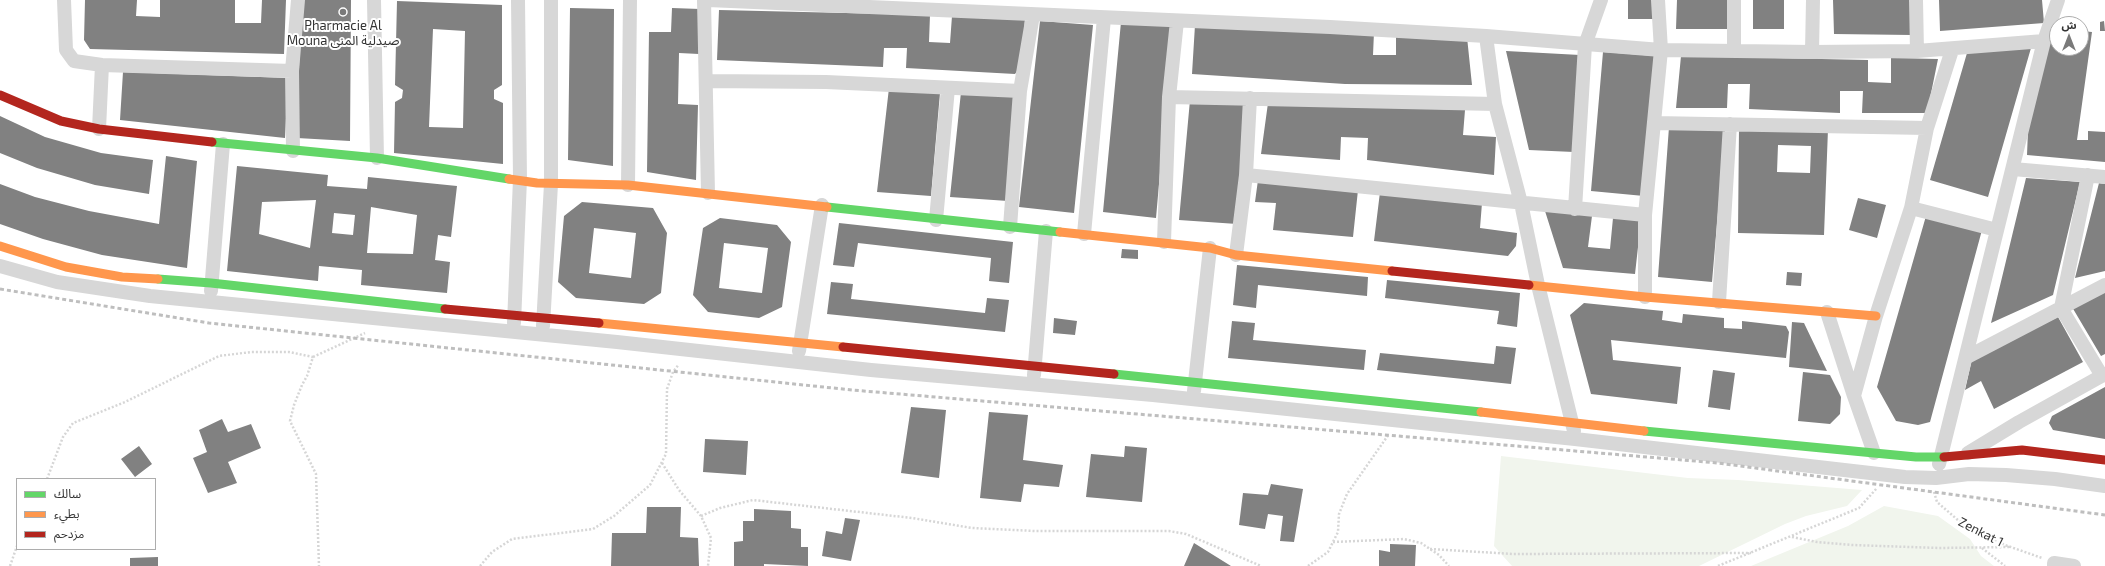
<!DOCTYPE html>
<meta charset="utf-8">
<style>
body{margin:0}
#map{position:relative;width:2105px;height:566px;overflow:hidden;background:#fff;font-family:"Exo 2","Noto Sans Arabic",sans-serif}
canvas{display:block}
.legend{position:absolute;left:16px;top:478px;width:140px;height:72px;box-sizing:border-box;background:#fff;border:1px solid #adadad;margin:0;padding:5px 7px;list-style:none;font-size:12px;color:#333}
.legend li{display:flex;align-items:center;gap:8px;height:20px}
.legend b{width:20px;border:1px solid #adadad}
.north{position:absolute;left:2049px;top:16px;width:40px;height:40px;box-sizing:border-box;background:#fff;border:1px solid #adadad;border-radius:50%;rotate:0deg;font-size:11px;font-weight:700;line-height:16px;text-align:center;color:#333}
.north::after{content:'';display:block;margin:auto;width:14px;height:18px;background:#7a7a7a;clip-path:polygon(50% 0,100% 100%,50% 72%,0 100%)}
</style>
<div id="map">
<canvas width="2105" height="566"></canvas>
<ul class="legend">
<li><b style="height:5px;background:#63d668"></b>سالك</li>
<li><b style="height:5px;background:#ff974d"></b>بطيء</li>
<li><b style="height:5px;background:#b3261e"></b>مزدحم</li>
</ul>
<div class="north">ش</div>
</div>
<script>
const ctx = document.querySelector('canvas').getContext('2d');
ctx.lineJoin = 'round';
function fillPath(path, color) {
  ctx.fillStyle = color;
  ctx.fill(path, 'evenodd');
}
function shape(rows) {
  const path = new Path2D();
  for (const r of rows) {
    path.moveTo(r[0], r[1]);
    for (let i = 2; i < r.length; i += 2) path.lineTo(r[i], r[i + 1]);
  }
  return path;
}
function stroke(path, color, width, dash) {
  ctx.strokeStyle = color;
  ctx.lineWidth = width;
  ctx.lineCap = dash ? 'butt' : 'round';
  ctx.setLineDash(dash || []);
  ctx.stroke(path);
}
function label(font, color, halo, rows, align = 'center') {
  ctx.font = font + ' "Exo 2","Noto Sans Arabic",sans-serif';
  ctx.lineWidth = 4;
  ctx.setLineDash([]);
  ctx.textBaseline = 'middle';
  ctx.strokeStyle = halo;
  ctx.fillStyle = color;
  for (const [text, x, y, turn = 0] of rows) {
    ctx.save();
    ctx.translate(x, y);
    ctx.rotate((+turn || 0) * Math.PI / 180);
    ctx.textAlign = isNaN(turn) ? turn : align;
    if (halo) ctx.strokeText(text, 0, 0);
    ctx.fillText(text, 0, 0);
    ctx.restore();
  }
}
const green = shape([
 [1501,456,1688,478,1738,480,1862,490,1847,506,1806,516,1785,524,1699,566,1512,566,1494,546],
 [1884,506,1938,516,1970,539,1981,556,1994,566,1751,566,1848,526]
]);
const building = shape([
 [85,0,137,0,136,16,160,17,160,0,235,0,235,23,261,23,262,0,286,0,284,54,90,49,84,40],
 [301,0,351,0,350,141,297,138],
 [1628,0,1656,0,1656,19,1628,19],
 [1677,0,1728,0,1728,29,1676,29],
 [1753,0,1784,0,1784,29,1753,29],
 [1833,0,1911,0,1912,35,1834,34],
 [1939,0,2042,0,2044,23,1940,31],
 [397,1,502,5,502,85,494,90,494,99,503,103,503,164,394,153,395,102,402,98,403,90,395,85],
 [433,29,465,31,463,128,429,127],
 [570,8,614,9,613,166,568,160],
 [672,8,700,9,699,54,679,53,678,104,698,105,696,180,647,172,649,32,671,32],
 [719,10,930,15,929,42,950,43,952,16,1025,18,1022,64,1015,74,906,68,907,48,884,48,883,67,717,60],
 [1040,21,1093,25,1074,213,1019,207],
 [2104,21,2105,31,2100,31,2100,22],
 [1121,22,1173,25,1156,218,1103,212],
 [1195,25,1374,32,1373,55,1396,55,1396,34,1467,37,1472,85,1345,84,1192,74],
 [2081,31,2092,32,2077,140,2088,140,2088,131,2105,132,2105,162,2027,155,2028,130,2050,40,2057,32,2057,48,2081,48],
 [2031,48,1988,197,1930,180,1967,53],
 [1506,51,1580,55,1574,152,1529,150],
 [1603,52,1656,56,1644,196,1591,191],
 [1681,56,1868,60,1868,82,1891,83,1891,58,1938,59,1927,113,1862,113,1863,91,1840,91,1840,113,1749,109,1750,84,1728,84,1727,108,1676,108],
 [123,72,288,78,285,138,120,120],
 [889,88,940,93,931,196,877,192],
 [961,92,1017,95,1008,201,950,197],
 [1190,100,1246,102,1237,224,1179,220],
 [1268,103,1465,110,1463,135,1496,137,1494,175,1367,160,1368,138,1341,137,1340,160,1261,154],
 [0,116,45,137,101,153,153,160,149,194,95,185,37,168,0,153],
 [1669,127,1725,130,1712,282,1658,277],
 [1739,127,1828,129,1824,235,1738,233],
 [1778,145,1811,146,1810,173,1777,172],
 [166,156,197,161,187,268,102,255,43,239,0,224,0,184,35,197,89,211,159,224],
 [237,166,328,175,327,186,367,189,368,177,457,186,451,237,438,235,435,260,450,262,447,293,361,285,362,270,319,266,318,281,227,271],
 [316,200,310,248,259,234,262,202],
 [371,207,417,215,413,254,367,253],
 [334,213,355,215,353,235,332,233],
 [2026,178,2080,182,2053,295,1991,323],
 [1258,180,1358,190,1353,237,1273,230,1276,203,1255,202],
 [2099,183,2105,184,2105,271,2075,278],
 [1380,192,1482,203,1480,228,1517,233,1516,246,1508,256,1374,241],
 [1858,198,1886,205,1877,238,1849,230],
 [582,202,653,208,667,233,661,293,644,304,576,298,558,282,564,216],
 [594,228,636,233,631,278,589,273],
 [1545,211,1592,216,1588,247,1610,249,1613,218,1641,220,1635,274,1563,268],
 [1926,216,1982,230,1930,422,1918,425,1896,421,1877,387],
 [720,218,777,225,791,242,782,307,759,318,708,312,693,295,703,228],
 [724,243,768,248,762,293,719,288],
 [839,223,1013,242,1009,283,989,281,991,258,858,243,854,267,833,265],
 [1122,249,1138,250,1138,259,1121,258],
 [1237,265,1368,277,1367,296,1258,285,1256,308,1233,305],
 [1787,272,1802,273,1801,286,1786,285],
 [1387,280,1520,293,1517,327,1497,324,1499,311,1385,298],
 [831,282,853,284,851,299,985,313,987,298,1009,300,1005,332,827,314],
 [2105,291,2105,354,2101,356,2072,307],
 [1584,303,1663,311,1662,320,1682,323,1683,314,1724,318,1724,328,1742,329,1742,321,1786,326,1789,332,1786,358,1611,340,1613,360,1681,367,1677,404,1591,394,1570,315],
 [2058,317,2083,362,1994,409,1981,381,1965,390,1972,359],
 [1054,318,1077,321,1075,335,1053,333],
 [1232,321,1255,323,1253,340,1366,350,1364,370,1228,358],
 [1792,322,1804,323,1827,371,1789,367],
 [1496,346,1516,348,1511,384,1377,370,1380,353,1494,364],
 [1713,370,1735,373,1730,410,1708,407],
 [1803,372,1830,375,1841,397,1840,414,1830,424,1798,421],
 [2105,387,2105,439,2053,430,2049,423,2052,416],
 [911,407,946,410,939,478,901,473],
 [989,412,1028,415,1023,460,1063,465,1059,487,1024,484,1021,502,980,498],
 [222,419,228,432,251,424,261,448,228,462,237,483,208,493,193,458,207,452,199,430],
 [705,439,748,441,746,475,703,472],
 [139,446,152,464,135,477,121,459],
 [1125,446,1147,448,1142,502,1086,497,1091,454,1124,457],
 [1271,484,1303,489,1294,542,1280,541,1283,516,1268,514,1265,529,1239,525,1243,493,1268,495],
 [647,507,681,507,680,537,698,538,699,566,611,566,612,533,646,533],
 [754,509,791,511,791,528,801,529,801,547,808,547,808,566,764,564,764,566,734,566,734,542,743,541,743,521,754,521],
 [845,518,860,520,851,561,822,556,826,531,842,534],
 [1194,543,1231,566,1184,566],
 [1390,544,1416,545,1415,566,1379,566,1379,550,1390,552],
 [158,557,158,566,130,566,130,558]
]);
const path = shape([
 [313,357,365,333],
 [662,463,679,490,701,516,711,538,708,566],
 [47,479,63,437,73,423,125,402,219,356,251,352,289,352,313,357,307,376,302,385,294,405,290,421,316,474,319,566],
 [1934,492,1937,502,1959,521,2005,545,2042,558],
 [701,516,720,508,753,500,912,518,972,528,1035,531,1169,531,1186,534,1261,566],
 [1792,537,1817,542,1852,545,1939,548,2011,547],
 [1333,542,1404,539,1421,543,1439,555,1449,566],
 [1982,548,2005,566],
 [1430,549,1513,554,1751,553],
 [10,566,17,546],
 [480,566,492,552,512,539,593,529,614,516,650,485,666,454,667,389,673,372,679,364],
 [1308,566,1328,552,1338,532,1339,514,1347,494,1389,434],
 [1718,566,1859,508,1877,488]
]);
const street = shape([
 [64,0,66,50,74,61,102,65,292,71],
 [374,0,377,158],
 [704,0,708,193],
 [708,0,1330,27,1486,36,1661,50,1812,52,1917,51,2044,41],
 [1916,0,1917,51],
 [1486,36,1495,104,1521,203,1538,285,1574,431],
 [1734,51,1734,0],
 [1812,52,1813,0],
 [706,81,826,82,1020,91],
 [1169,97,1495,104],
 [1654,123,1927,128],
 [99,129,102,65],
 [293,151,292,71,298,0],
 [2013,169,2105,177],
 [1246,175,1645,215],
 [2088,175,2061,308,2102,376],
 [628,185,630,0],
 [1911,208,1997,230],
 [1575,209,1585,45,1601,0],
 [936,220,948,88],
 [1010,227,1020,91,1033,15],
 [1084,234,1104,18],
 [1164,242,1169,97,1177,21],
 [1236,255,1246,175,1250,98],
 [0,266,57,282,150,296,617,342,871,370,1153,395,1575,439,1905,477,1936,478,1969,474,2006,475,2055,479,2105,486],
 [211,291,223,144],
 [1645,297,1645,215,1661,50,1658,0],
 [1719,302,1730,124],
 [1827,312,1854,396],
 [514,323,520,179,518,0],
 [543,326,551,184,551,0],
 [799,351,822,205],
 [1967,357,2105,285],
 [1034,375,1046,231],
 [1194,391,1210,248],
 [1874,453,1854,396,1876,316,1911,208,1927,128,1952,50],
 [1968,453,2019,422,2105,374],
 [1939,464,2044,41,2058,0],
 [2054,566,2054,563,2074,566]
]);
const fast = shape([
 [212,142,377,158,509,179],
 [827,207,1060,232],
 [158,279,211,283,445,309],
 [1114,374,1481,412],
 [1644,431,1916,457,1944,457]
]);
const slow = shape([
 [509,179,537,183,628,185,827,207],
 [1060,232,1210,248,1236,255,1392,271],
 [0,246,66,267,122,277,158,279],
 [1529,285,1645,297,1876,316],
 [599,323,843,347],
 [1481,412,1644,431]
]);
const jam = shape([
 [0,95,61,121,99,129,212,142],
 [1392,271,1529,285],
 [445,309,599,323],
 [843,347,1114,374],
 [1944,457,2022,450,2105,460]
]);
const rail = shape([
 [0,289,209,323,852,390,1718,463,2105,515]
]);
const markers = [
 [343,12,4,"#7a7a7a"]
];
const poiNames = [
 ["Pharmacie Al",343,26],
 ["Mouna صيدلية المنى",343,41]
];
const streetNames = [
 ["Zenkat 1",1981,532,27]
];
fillPath(green, '#f1f5ed');
fillPath(building, '#818181');
stroke(path, '#d6d6d6', 2.5, [2, 2]);
stroke(street, '#d7d7d7', 14);
stroke(fast, '#63d668', 9);
stroke(slow, '#ff974d', 9);
stroke(jam, '#b3261e', 9);
stroke(rail, '#bebebe', 3, [4, 3]);
for (const [x, y, r, color] of markers) {
  const dot = new Path2D();
  dot.arc(x, y, r, 0, 2 * Math.PI);
  ctx.fillStyle = color;
  ctx.fill(dot);
  stroke(dot, '#fff', 1.5);
}
label('13px', '#333', '#fff', poiNames);
label('13px', '#333', '#fff', streetNames);
</script>
